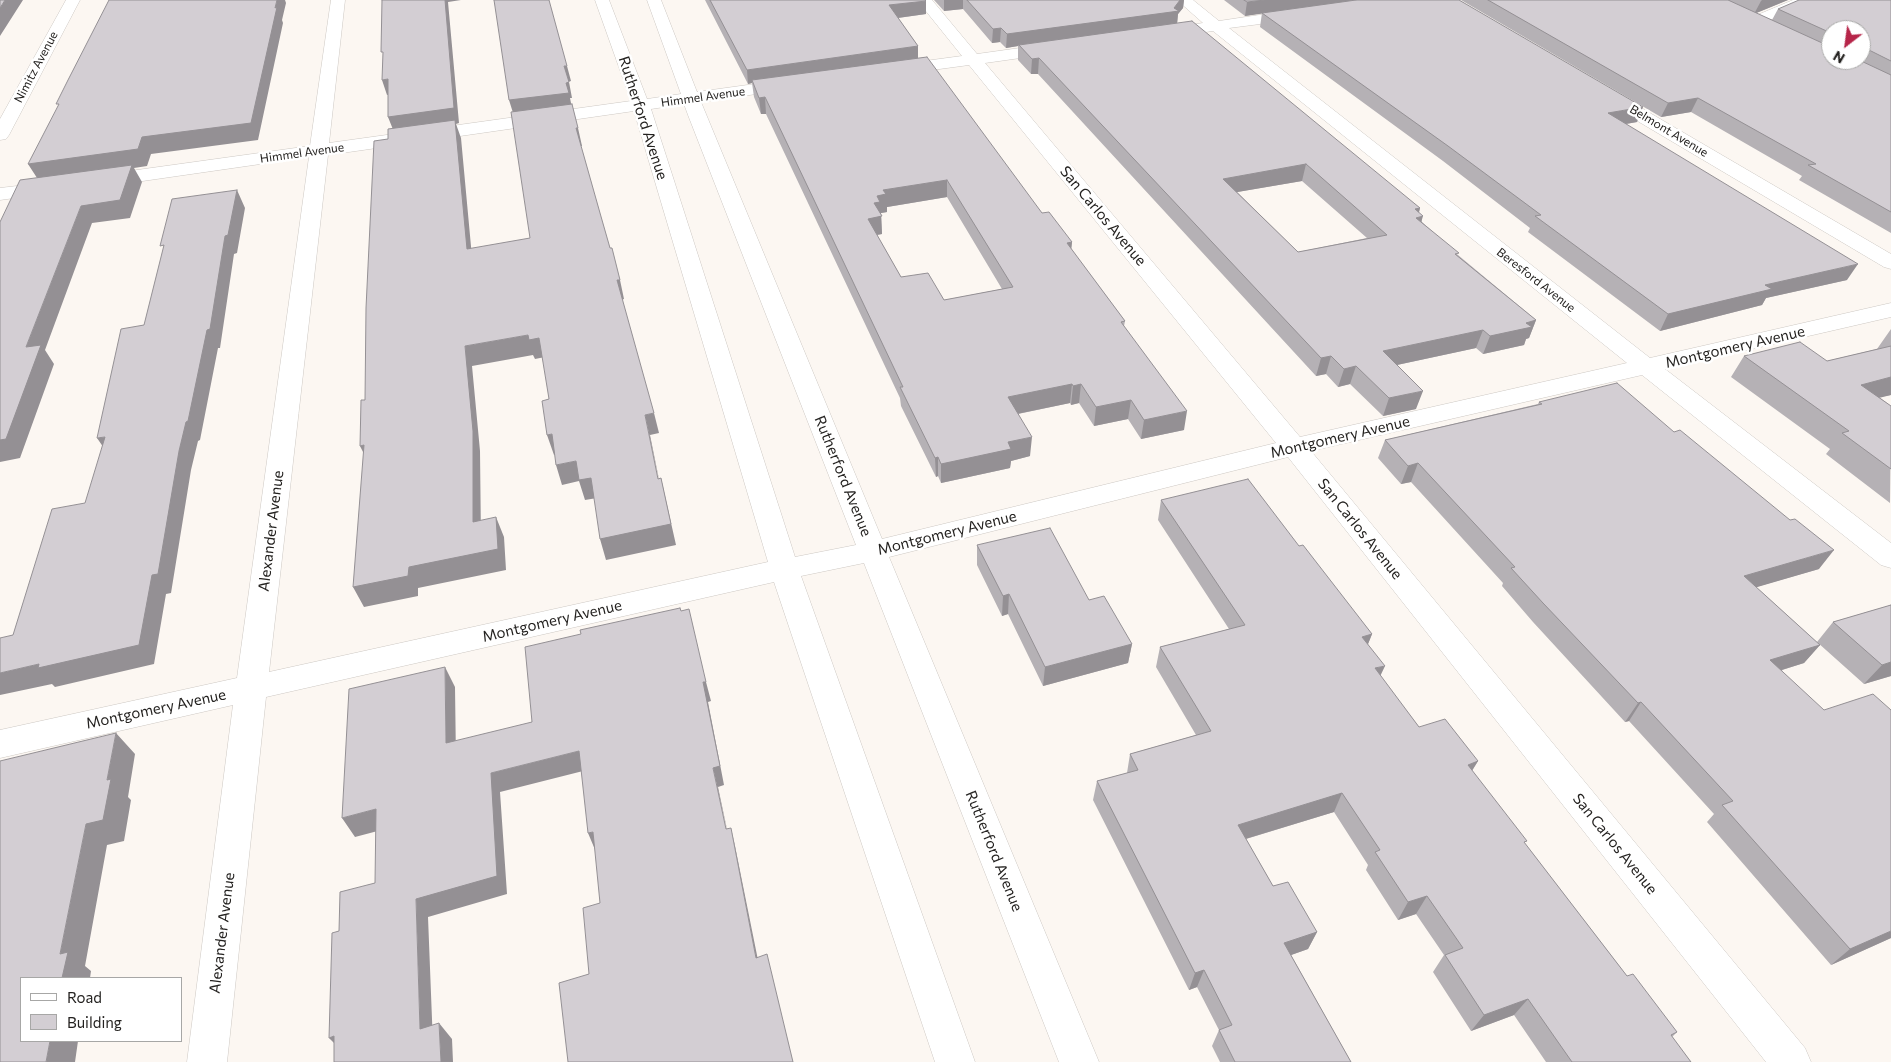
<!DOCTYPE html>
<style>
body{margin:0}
#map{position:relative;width:1891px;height:1062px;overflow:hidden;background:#fcf7f2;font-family:Commissioner,sans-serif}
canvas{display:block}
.legend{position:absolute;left:20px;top:977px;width:162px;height:65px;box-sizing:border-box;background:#fff;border:1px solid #a7a7a6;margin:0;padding:6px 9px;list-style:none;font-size:15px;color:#242220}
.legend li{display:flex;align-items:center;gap:10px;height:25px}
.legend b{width:25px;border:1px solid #a7a7a6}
.north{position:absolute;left:1821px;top:20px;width:50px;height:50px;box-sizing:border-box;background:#fff;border:1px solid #a7a7a6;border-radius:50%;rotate:210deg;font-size:14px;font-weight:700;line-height:20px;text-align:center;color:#242220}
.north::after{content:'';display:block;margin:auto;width:18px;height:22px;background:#b62549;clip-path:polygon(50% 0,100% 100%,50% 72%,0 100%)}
</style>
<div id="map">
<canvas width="1891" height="1062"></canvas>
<ul class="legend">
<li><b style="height:6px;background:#fff"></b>Road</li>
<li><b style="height:14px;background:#d3ced3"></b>Building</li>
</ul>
<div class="north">N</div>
</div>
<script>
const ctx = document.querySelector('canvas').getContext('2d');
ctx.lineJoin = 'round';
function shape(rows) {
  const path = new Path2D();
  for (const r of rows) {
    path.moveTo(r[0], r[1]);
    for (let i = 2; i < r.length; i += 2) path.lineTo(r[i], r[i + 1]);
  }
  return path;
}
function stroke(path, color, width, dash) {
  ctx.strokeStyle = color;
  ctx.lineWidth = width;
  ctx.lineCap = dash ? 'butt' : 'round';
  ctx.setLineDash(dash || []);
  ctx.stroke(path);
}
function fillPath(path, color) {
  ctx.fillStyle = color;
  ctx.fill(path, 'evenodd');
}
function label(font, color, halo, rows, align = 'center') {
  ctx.font = font + ' Commissioner,sans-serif';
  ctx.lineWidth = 5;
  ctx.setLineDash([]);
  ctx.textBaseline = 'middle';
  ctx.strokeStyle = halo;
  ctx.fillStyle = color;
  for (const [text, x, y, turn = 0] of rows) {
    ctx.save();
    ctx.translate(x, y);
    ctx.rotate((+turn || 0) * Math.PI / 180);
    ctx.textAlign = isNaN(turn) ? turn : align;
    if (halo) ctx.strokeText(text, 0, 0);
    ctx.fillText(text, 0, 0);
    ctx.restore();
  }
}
const street = shape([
 [66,0,80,0,9,135,6,139,0,140,0,119,66,0],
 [331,0,345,0,329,143,631,101,595,0,609,0,647,99,681,94,647,0,661,0,697,92,791,79,797,80,799,84,797,88,791,89,701,102,882,539,1276,443,969,65,895,75,889,73,887,70,889,67,895,65,962,56,917,0,932,0,977,54,1056,43,1062,45,1064,48,1062,51,1056,53,985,63,1300,437,1627,363,1213,31,1163,38,1157,36,1155,33,1157,30,1203,23,1177,0,1193,0,1219,21,1299,9,1304,11,1307,14,1304,17,1299,19,1229,28,1650,358,1891,303,1891,317,1665,369,1891,543,1891,568,1881,565,1642,375,1311,451,1805,1048,1811,1062,1766,1062,1288,457,889,557,1099,1062,1059,1062,864,563,801,576,975,1062,935,1062,774,582,266,697,227,1062,187,1062,233,705,0,758,0,730,237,678,309,157,101,187,94,185,91,181,94,177,101,175,310,146,331,0],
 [684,104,688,115,856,545,795,557,651,109,684,104],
 [634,111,768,562,269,672,328,155,634,111],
 [1793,0,1813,0,1811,3,1760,24,1755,26,1750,24,1747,21,1750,18,1793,0],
 [1608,91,1614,92,1891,254,1891,269,1884,267,1602,100,1599,96,1602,92,1608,91],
 [51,182,58,184,61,188,58,192,0,200,0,188,51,182]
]);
const wall = shape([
 [705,0,925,0,926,14,898,18,918,46,918,58,1042,213,1072,242,1071,249,1125,321,1124,326,1184,430,1141,439,1128,419,1094,426,1079,403,1071,405,1070,403,1018,414,1030,456,1011,461,1010,468,941,483,938,476,936,477,901,406,900,398,766,114,761,114,754,97,752,83,748,84],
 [947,197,1002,289,944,300,901,277,877,235,882,234,881,213,887,212,887,207],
 [934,0,1184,0,1183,8,1178,14,1177,23,1420,208,1419,213,1422,222,1458,255,1536,320,1529,338,1526,339,1524,345,1483,354,1476,348,1397,365,1416,409,1383,416,1350,384,1338,387,1326,374,1316,376,1038,74,1031,74,1018,60,1018,46,1006,48,1000,42,992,43,963,9,944,11],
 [1302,181,1367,238,1298,252,1237,192],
 [1224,0,1459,0,1637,122,1626,124,1847,280,1766,298,1762,305,1660,331,1528,232,1530,228,1443,161,1260,27,1262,13,1245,16],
 [1461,0,1788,0,1756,13,1772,20,1778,9,1891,0,1891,233,1799,180,1802,176,1691,112,1661,117],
 [1831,30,1861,30,1861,60,1831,60],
 [1891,329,1891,395,1879,397,1891,406,1890,503,1826,454,1830,449,1731,377,1744,356,1827,361,1877,349],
 [1539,402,1819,569,1756,587,1820,645,1804,663,1782,670,1891,938,1831,965,1707,822,1714,814,1629,721,1625,722,1533,622,1502,586,1503,583,1411,482,1401,484,1378,458,1385,440,1538,404],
 [1161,500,1299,546,1372,634,1368,644,1380,676,1419,727,1478,761,1472,771,1525,844,1627,976,1677,1032,1672,1037,1691,1062,1546,1062,1514,1015,1471,1031,1433,972,1444,955,1416,914,1398,920,1366,870,1368,865,1334,812,1246,839,1273,886,1317,932,1308,949,1291,955,1351,1062,1220,1062,1212,1046,1219,1030,1197,987,1189,990,1093,800,1097,781,1127,773,1130,754,1196,735,1156,667,1160,647,1229,629,1158,520],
 [977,545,1089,600,1132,644,1128,663,1043,686,1008,614,1002,616,977,565],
 [1891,605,1891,676,1864,684,1817,642,1833,622]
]);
const shadedWall = shape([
 [5,0,23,0,0,36,0,8],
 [277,0,285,0,286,3,282,20,283,23,258,140,151,154,147,166,134,168,142,182,130,218,92,223,45,350,54,364,20,458,0,462,0,440,26,347,81,206,39,181,28,164,142,137,275,8],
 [445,0,461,0,448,2,459,123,456,124,461,138,473,268,394,132,388,117],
 [944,0,963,0,963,9,944,11],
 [1180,0,1184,0,1183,8,1178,14,1177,25,1019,45,1018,46,1006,48,1007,34,1174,8],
 [1265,0,1359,0,1245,16,1247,2],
 [1762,0,1788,0,1754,14,1761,1],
 [926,1,926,14,890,19,889,5],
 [1001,28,1000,42,992,43,993,29],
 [918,46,918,60,752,80,752,83,748,84,747,70],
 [1039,58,1038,74,1031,74,1032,59],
 [564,66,567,66,571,81,568,82],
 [388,79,393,94,387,95,382,80],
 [569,82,572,98,570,98,572,108,514,116,509,100],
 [765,97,766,114,761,114,759,98],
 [1698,98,1691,112,1661,117,1668,103],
 [1643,107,1637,122,1602,128,1608,113],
 [576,128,578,128,582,146,580,146],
 [1306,164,1302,181,1220,195,1223,179],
 [947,180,947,197,887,207,887,212,881,213,882,234,869,236,868,219,877,196,883,190],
 [237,190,245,208,237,253,234,254,220,348,218,348,200,440,198,441,191,470,171,593,166,594,154,664,55,687,52,684,0,695,0,673,39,664,152,575,225,236],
 [1420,208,1417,218,1423,216,1418,233,1415,209],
 [1072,242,1070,261,1067,243],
 [1858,264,1847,280,1766,298,1762,305,1660,331,1668,314,1765,285],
 [617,280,620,280,624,299,621,300],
 [1536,320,1529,338,1526,339,1524,345,1483,354,1490,336,1526,323],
 [1483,330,1476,348,1378,369,1383,351],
 [528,335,539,338,545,357,535,359,533,355,472,366,480,451,481,542,473,522,465,346],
 [1331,356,1326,374,1316,376,1321,358],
 [1356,366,1350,384,1338,387,1344,369],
 [1891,377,1891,395,1846,406,1861,385],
 [1072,384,1070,403,1007,416,1008,397],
 [1081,384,1079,403,1071,405,1073,386],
 [1423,391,1416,409,1383,416,1389,398],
 [1131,400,1128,419,1094,426,1096,407],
 [1187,411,1184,430,1141,439,1144,420],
 [654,413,659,433,650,435,663,499,645,415],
 [552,434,559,454,554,455,547,435],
 [105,437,110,457,97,438],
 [1032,437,1030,456,1011,461,1010,468,941,483,941,464,1008,442],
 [364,445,370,466,360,446],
 [938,457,938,476,936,477,935,458],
 [576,461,591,478,597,498,585,500,579,481,562,485,556,465],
 [1418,463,1411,482,1401,484,1408,466],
 [661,478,676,545,606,560,600,539],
 [496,517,504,537,506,570,418,588,418,596,364,607,353,587,409,567],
 [1834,550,1819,569,1730,595,1744,576],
 [1009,594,1008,614,1002,616,1003,596],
 [1372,634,1364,654,1362,637],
 [1132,644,1128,663,1043,686,1045,667],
 [1820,645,1804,663,1756,678,1770,660],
 [1891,662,1891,676,1864,684,1882,665],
 [1385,666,1376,685,1375,668],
 [445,667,455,687,456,762,446,743],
 [703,682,706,682,711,701,708,702,724,785,718,787,731,848,713,768],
 [1641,702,1629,721,1625,722,1638,703],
 [116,733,135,754,128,797,131,800,124,841,107,845,85,966,91,971,90,978,62,978,60,954,86,824,107,780],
 [579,751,587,770,500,792,507,894,428,917,433,1045,420,1029,416,899,491,773],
 [1478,761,1466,780,1468,765],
 [1342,793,1334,812,1232,843,1238,825],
 [376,809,389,828,355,837,342,818],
 [731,828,735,846,761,975,756,958],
 [593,832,596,852,588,833],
 [1427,896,1416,914,1398,920,1408,902],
 [1891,931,1891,938,1831,965,1850,949],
 [1317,932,1308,949,1277,960,1284,943],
 [1204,970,1197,987,1189,990,1195,973],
 [1528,999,1514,1015,1471,1031,1484,1015],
 [439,1023,452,1039,453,1062,441,1062],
 [334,1036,345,1054,329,1038],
 [50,1041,78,1041,75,1062,46,1062]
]);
const building = shape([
 [0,0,5,0,0,8,0,0],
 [109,0,277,0,275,8,277,7,251,123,142,137,138,149,28,164,59,104,56,104,68,80,109,0],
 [382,0,445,0,454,108,388,117,388,79,382,80,383,52,381,52,382,0],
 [494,0,549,0,567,66,564,66,569,82,566,83,569,93,509,100,494,0],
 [710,0,925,0,926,1,889,5,918,46,747,70,710,0],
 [967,0,1180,0,1174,8,1179,11,1007,34,1001,28,993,29,967,0],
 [1244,0,1265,0,1247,2,1244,0],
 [1356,0,1459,0,1643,107,1608,113,1858,264,1765,285,1772,289,1668,314,1535,216,1541,215,1448,146,1262,13,1356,0],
 [1488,0,1728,0,1831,47,1831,60,1859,60,1891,75,1891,212,1808,165,1816,164,1698,98,1668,103,1488,0],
 [1799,0,1891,0,1891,61,1861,46,1861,30,1831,30,1831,33,1778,9,1799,0],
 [1192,21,1420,208,1415,209,1423,216,1416,218,1459,253,1455,254,1536,320,1526,323,1532,327,1490,336,1483,330,1383,351,1423,391,1389,398,1356,366,1344,369,1331,356,1321,358,1039,58,1032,59,1019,45,1192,21],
 [1306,164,1387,235,1298,252,1223,179,1306,164],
 [927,57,1042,213,1049,212,1072,242,1067,243,1125,321,1121,322,1187,411,1144,420,1131,400,1096,407,1081,384,1073,386,1072,384,1008,397,1032,437,1008,442,1011,449,941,464,938,457,935,458,900,387,903,387,765,97,759,98,752,80,927,57],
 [947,180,1013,287,944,300,928,273,901,277,868,219,882,216,874,203,880,202,877,196,886,194,883,190,947,180],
 [572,104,578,128,576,128,600,213,610,248,612,248,620,280,617,280,654,413,645,415,658,479,661,478,671,524,600,539,591,478,579,480,576,461,556,465,552,434,547,435,542,401,549,399,539,338,529,340,528,335,465,346,473,431,473,522,496,517,498,549,409,567,408,576,353,587,364,445,360,446,361,400,365,400,366,308,374,141,388,139,388,129,455,120,467,249,530,238,511,112,572,104],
 [132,165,120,200,81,206,26,347,41,345,6,439,0,440,0,222,20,180,132,165],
 [237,190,228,235,225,236,210,329,207,330,188,421,186,422,179,451,158,574,152,575,139,645,38,668,39,664,0,673,0,638,13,635,52,509,85,503,105,437,97,438,121,329,144,325,164,245,160,246,172,199,237,190],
 [1800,342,1827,361,1891,346,1891,377,1861,385,1891,406,1891,469,1842,433,1849,431,1744,356,1800,342],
 [1617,383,1674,432,1680,430,1790,520,1795,519,1834,550,1744,576,1820,645,1770,660,1824,710,1873,694,1891,710,1891,931,1850,949,1722,805,1733,801,1641,702,1638,703,1543,603,1511,568,1515,567,1418,463,1408,466,1385,440,1542,404,1539,402,1617,383],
 [1248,479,1299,546,1303,545,1372,634,1362,637,1385,666,1375,668,1419,727,1445,719,1478,761,1468,765,1527,841,1524,842,1627,976,1633,974,1677,1032,1671,1035,1691,1062,1572,1062,1528,999,1484,1015,1445,955,1463,948,1427,896,1408,902,1375,852,1380,850,1342,793,1238,825,1273,886,1288,882,1317,932,1284,943,1351,1062,1235,1062,1219,1030,1232,1025,1204,970,1195,973,1097,781,1138,770,1130,754,1211,731,1160,647,1245,625,1161,500,1248,479],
 [1050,528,1089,600,1104,596,1132,644,1045,667,1009,594,1003,596,977,545,1050,528],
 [1891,605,1891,662,1882,665,1833,622,1891,605],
 [680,608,681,611,689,609,706,682,703,682,720,766,713,768,726,829,731,828,756,958,767,954,793,1062,568,1062,559,983,589,974,583,908,600,903,593,832,588,833,579,751,491,773,497,876,416,899,420,1029,439,1023,441,1062,334,1062,334,1036,329,1038,332,933,339,931,340,892,375,883,376,809,342,818,349,689,445,667,446,743,532,722,525,647,581,634,580,630,680,608],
 [116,733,107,780,111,779,103,820,86,824,60,954,68,952,62,978,21,978,21,1041,50,1041,46,1062,0,1062,0,761,116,733]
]);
const farStreetnames = [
 ["Nimitz Avenue",36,67,-62],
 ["Himmel Avenue",703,97,-8],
 ["Belmont Avenue",1669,131,31],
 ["Himmel Avenue",302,153,-8],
 ["Beresford Avenue",1536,280,38]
];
const streetNames = [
 ["Rutherford Avenue",643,118,72],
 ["San Carlos Avenue",1103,216,50],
 ["Montgomery Avenue",1735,347,-13],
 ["Montgomery Avenue",1340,437,-13],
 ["Rutherford Avenue",843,476,68],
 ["San Carlos Avenue",1360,529,51],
 ["Alexander Avenue",271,531,-83],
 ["Montgomery Avenue",947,533,-14],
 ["Montgomery Avenue",552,621,-13],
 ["Montgomery Avenue",156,709,-12],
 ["San Carlos Avenue",1615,844,51],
 ["Rutherford Avenue",994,851,68],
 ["Alexander Avenue",222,933,-83]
];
stroke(street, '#cdc8c3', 1);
fillPath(street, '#fff');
fillPath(wall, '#b5b1b5');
fillPath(shadedWall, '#949094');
fillPath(building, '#d3ced3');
stroke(building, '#949094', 1);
label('12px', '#242220', '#fff', farStreetnames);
label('15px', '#242220', '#fff', streetNames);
</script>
